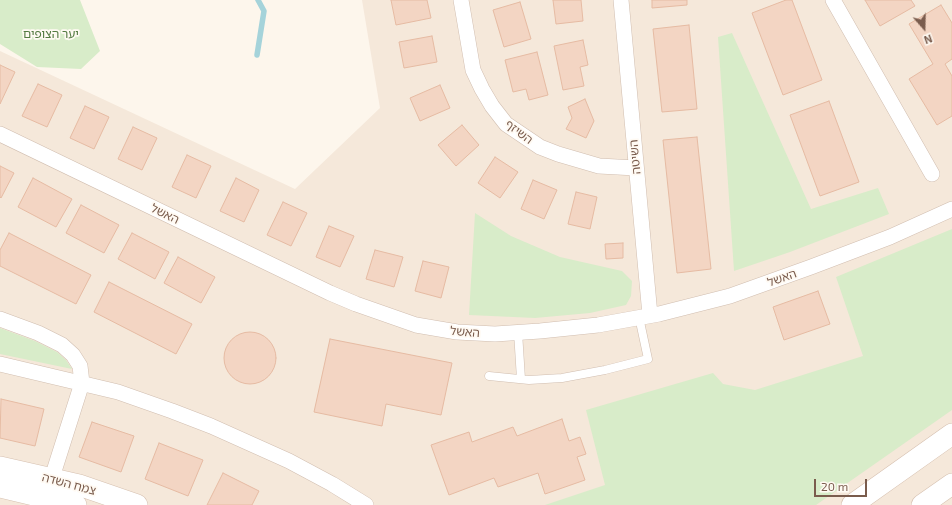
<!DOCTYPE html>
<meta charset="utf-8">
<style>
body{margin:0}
#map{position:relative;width:952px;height:505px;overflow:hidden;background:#fdf6ec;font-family:"Exo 2",sans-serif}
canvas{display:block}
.north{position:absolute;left:904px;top:8px;width:40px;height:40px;-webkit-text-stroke:3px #fffaf3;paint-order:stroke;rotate:160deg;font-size:11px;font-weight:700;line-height:16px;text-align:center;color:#7a5c4d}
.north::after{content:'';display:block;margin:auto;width:14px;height:18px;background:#7a5c4d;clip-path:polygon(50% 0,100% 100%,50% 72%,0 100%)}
.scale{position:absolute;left:814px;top:479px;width:53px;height:18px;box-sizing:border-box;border:2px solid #7a5c4d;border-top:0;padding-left:5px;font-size:12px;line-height:14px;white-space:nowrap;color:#7a5c4d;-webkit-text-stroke:3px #fffaf3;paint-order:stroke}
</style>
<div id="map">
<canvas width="952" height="505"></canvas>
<div class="north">N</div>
<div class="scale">20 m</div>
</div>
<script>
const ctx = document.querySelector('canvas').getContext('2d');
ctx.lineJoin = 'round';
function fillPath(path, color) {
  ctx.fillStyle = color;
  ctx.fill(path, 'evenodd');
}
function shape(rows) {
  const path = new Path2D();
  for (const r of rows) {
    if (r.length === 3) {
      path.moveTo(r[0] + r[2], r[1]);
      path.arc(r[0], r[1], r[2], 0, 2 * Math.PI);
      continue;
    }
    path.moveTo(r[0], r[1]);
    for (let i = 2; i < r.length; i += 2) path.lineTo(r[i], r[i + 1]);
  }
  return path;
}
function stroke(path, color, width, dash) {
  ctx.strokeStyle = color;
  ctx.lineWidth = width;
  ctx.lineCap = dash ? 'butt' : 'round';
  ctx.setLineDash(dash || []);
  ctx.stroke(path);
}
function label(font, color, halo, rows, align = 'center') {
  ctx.font = font + ' "Exo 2","Noto Sans Hebrew",sans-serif';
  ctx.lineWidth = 3.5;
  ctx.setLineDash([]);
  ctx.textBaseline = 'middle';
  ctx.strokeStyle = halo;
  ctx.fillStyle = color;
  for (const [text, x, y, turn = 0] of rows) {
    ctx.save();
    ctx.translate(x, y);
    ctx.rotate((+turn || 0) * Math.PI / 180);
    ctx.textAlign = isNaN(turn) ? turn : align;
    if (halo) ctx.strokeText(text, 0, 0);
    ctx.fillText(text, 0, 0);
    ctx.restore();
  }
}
const residential = shape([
 [362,0,952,0,952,505,0,505,0,51,295,189,380,108]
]);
const green = shape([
 [0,0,80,0,100,51,81,69,37,67,0,44],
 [732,33,811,209,878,188,889,214,790,252,734,271,718,37],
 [475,213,511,236,560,257,622,271,632,281,631,296,626,305,590,313,535,318,469,315],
 [952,229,952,410,816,505,545,505,605,485,586,410,713,373,723,384,755,390,863,356,836,277],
 [0,328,35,341,57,352,66,360,72,369,0,354]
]);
const stream = shape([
 [257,55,264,11,258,0]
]);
const building = shape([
 [391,0,427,0,431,18,396,25,391,0],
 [553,0,581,0,583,21,556,24,553,0],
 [652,0,687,0,687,5,652,8,652,0],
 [786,0,792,0,822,80,783,95,752,13,786,0],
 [865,0,911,0,915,6,880,26,865,0],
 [520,2,531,39,504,47,493,10,520,2],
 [941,5,952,23,952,59,945,64,952,76,952,116,937,125,909,79,933,64,909,24,941,5],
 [689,25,697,109,662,112,653,29,689,25],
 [432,36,437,62,404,68,399,42,432,36],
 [583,40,588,65,580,67,584,86,563,90,554,46,583,40],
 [537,52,548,95,529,100,526,89,513,92,505,60,537,52],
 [0,65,15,72,0,104,0,65],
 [38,84,62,95,47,127,22,116,38,84],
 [440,85,450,108,420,121,410,98,440,85],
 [585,99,594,121,586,138,566,129,572,118,568,107,585,99],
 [829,101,859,182,820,196,790,115,829,101],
 [85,106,109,117,94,149,70,138,85,106],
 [462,125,479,145,456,166,438,145,462,125],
 [133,127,157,138,142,170,118,159,133,127],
 [697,137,711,269,677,273,663,140,697,137],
 [187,155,211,166,196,198,172,187,187,155],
 [495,157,518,172,500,198,478,183,495,157],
 [0,166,14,173,1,198,0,197,0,166],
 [33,178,72,199,56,227,18,207,33,178],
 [236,178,259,190,244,222,220,211,236,178],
 [533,180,557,190,544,219,521,209,533,180],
 [576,192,597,197,590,229,568,224,576,192],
 [283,202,307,213,291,246,267,235,283,202],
 [81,205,119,225,104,253,66,233,81,205],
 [329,226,354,236,340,267,316,257,329,226],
 [9,233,91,275,76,304,0,266,0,250,9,233],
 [132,233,169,252,155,279,118,259,132,233],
 [623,243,623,258,606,259,605,244,623,243],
 [375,250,403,257,394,287,366,279,375,250],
 [178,257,215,277,201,303,164,283,178,257],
 [423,261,449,267,441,298,415,291,423,261],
 [109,282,192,324,176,354,94,312,109,282],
 [818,291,830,324,784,340,773,307,818,291],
 [250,358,26],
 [330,339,452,363,441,415,386,404,382,426,314,412,330,339],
 [1,399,44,409,35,446,0,438,1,399],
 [562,419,569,441,580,437,586,454,577,457,585,480,545,494,538,473,498,487,494,478,449,495,431,445,469,432,472,442,513,427,517,436,562,419],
 [92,422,134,436,121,472,79,457,92,422],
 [159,443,203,460,188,496,145,479,159,443],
 [223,473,259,491,252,505,207,505,223,473]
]);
const lane = shape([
 [518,332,521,379],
 [489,376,529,380,562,378,605,370,648,359,639,317]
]);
const street = shape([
 [461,0,473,70,482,89,492,106,506,124,540,147,558,154,599,166,636,168],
 [621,0,650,315],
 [833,0,932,174],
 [0,134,330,293,356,304,416,325,457,332,495,334,540,331,598,325,659,314,730,296,811,267,890,237,952,209],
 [0,319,38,333,62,345,73,355,80,366,82,383,49,487],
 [0,364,118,392,172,411,211,426,289,461,332,484,366,505]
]);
const secondary = shape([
 [0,467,79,485,137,505],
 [0,487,76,505],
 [852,505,952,434],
 [922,505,952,484]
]);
const parkNames = [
 ["יער הצופים",51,34]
];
const streetNames = [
 ["השיזף",519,132,37],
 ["השיטה",635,157,-95],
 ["האשל",165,214,26],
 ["האשל",782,278,-19],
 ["האשל",465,332,5],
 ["צמח השדה",69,484,15]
];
fillPath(residential, '#f5e8da');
fillPath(green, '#d8ecc9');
stroke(stream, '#a5d3da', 5.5);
fillPath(building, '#f3d5c3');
stroke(building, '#e6bba3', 1);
stroke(lane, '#d1beb0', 9);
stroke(street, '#d1beb0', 16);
stroke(secondary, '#d6c0b0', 22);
stroke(lane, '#fff', 8);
stroke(street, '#fff', 15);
stroke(secondary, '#fff', 21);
label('12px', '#537a41', '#fffaf3', parkNames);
label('12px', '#7a5c4d', '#fffaf3', streetNames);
</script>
